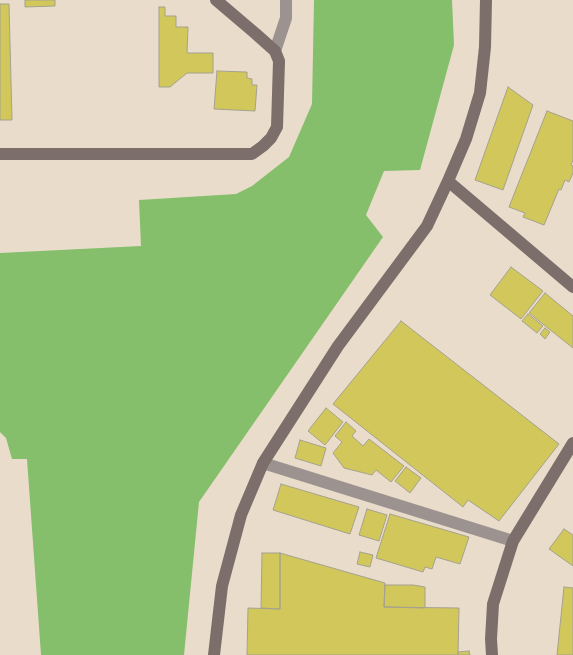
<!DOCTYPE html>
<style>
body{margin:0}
canvas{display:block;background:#eadccb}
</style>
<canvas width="573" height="655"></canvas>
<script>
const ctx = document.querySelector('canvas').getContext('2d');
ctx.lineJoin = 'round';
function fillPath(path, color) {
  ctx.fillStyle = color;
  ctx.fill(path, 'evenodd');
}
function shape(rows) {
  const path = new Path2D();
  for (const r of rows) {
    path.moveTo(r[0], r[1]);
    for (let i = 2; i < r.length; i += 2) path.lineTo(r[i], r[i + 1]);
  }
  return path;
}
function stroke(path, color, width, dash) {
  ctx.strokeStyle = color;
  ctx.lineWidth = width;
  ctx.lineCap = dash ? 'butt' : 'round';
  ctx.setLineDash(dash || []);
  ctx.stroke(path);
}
const water = shape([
 [314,0,452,0,454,45,420,170,384,171,366,215,383,237,199,502,184,655,41,655,27,459,12,459,6,438,0,432,0,253,141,246,139,200,236,194,252,186,289,157,312,104]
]);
const building = shape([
 [25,0,55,0,55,6,25,7,25,0],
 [0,4,9,4,12,120,0,120,0,4],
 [159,7,165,7,165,16,176,16,176,27,188,27,187,53,213,53,213,73,187,73,170,87,159,87,159,7],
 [217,71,247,72,247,78,252,79,252,85,257,85,255,111,214,109,217,71],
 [508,87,533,105,503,190,475,180,508,87],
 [547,111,573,121,573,160,571,165,573,166,573,173,569,182,565,180,561,190,559,189,544,225,523,217,525,213,509,207,547,111],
 [511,267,543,291,521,319,490,295,511,267],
 [545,293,573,316,573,348,529,313,545,293],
 [528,314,543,326,537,333,522,321,528,314],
 [401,321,559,444,499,521,468,500,463,507,333,404,401,321],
 [545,328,550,332,545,339,540,334,545,328],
 [326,408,343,422,325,445,308,431,326,408],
 [346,422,356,431,352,436,363,446,369,439,404,466,391,482,376,470,372,475,344,468,333,453,342,442,335,436,346,422],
 [300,440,326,448,321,466,295,458,300,440],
 [406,467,421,478,410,493,395,481,406,467],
 [281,484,359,507,350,534,273,510,281,484],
 [367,509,387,515,379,541,359,535,367,509],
 [390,514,469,537,460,564,436,557,432,569,425,567,423,572,376,558,390,514],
 [564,529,573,535,573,566,549,549,564,529],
 [360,552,373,555,370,567,357,564,360,552],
 [262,553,280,553,280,609,261,608,262,553],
 [280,553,385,583,384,607,459,608,458,655,247,655,248,608,280,609,280,553],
 [385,585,413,585,425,587,425,608,384,607,385,585],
 [564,587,573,588,573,655,557,655,564,587],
 [469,651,470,655,458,655,458,652,469,651]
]);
const street = shape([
 [275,51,286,18,286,0],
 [263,463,513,541]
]);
const secondary = shape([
 [0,154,252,154,263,146,271,138,277,127,279,61,275,51,256,34,216,0],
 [448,181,573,287],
 [214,655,222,586,241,515,263,463,338,346,427,226,448,181,466,139,480,93,485,47,486,0],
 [492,655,491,639,493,604,513,541,573,443]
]);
fillPath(water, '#86bf6b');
fillPath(building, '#d1c75b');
stroke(building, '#a4a28f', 1);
stroke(street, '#9c9390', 12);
stroke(secondary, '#7c6e6a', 12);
</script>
